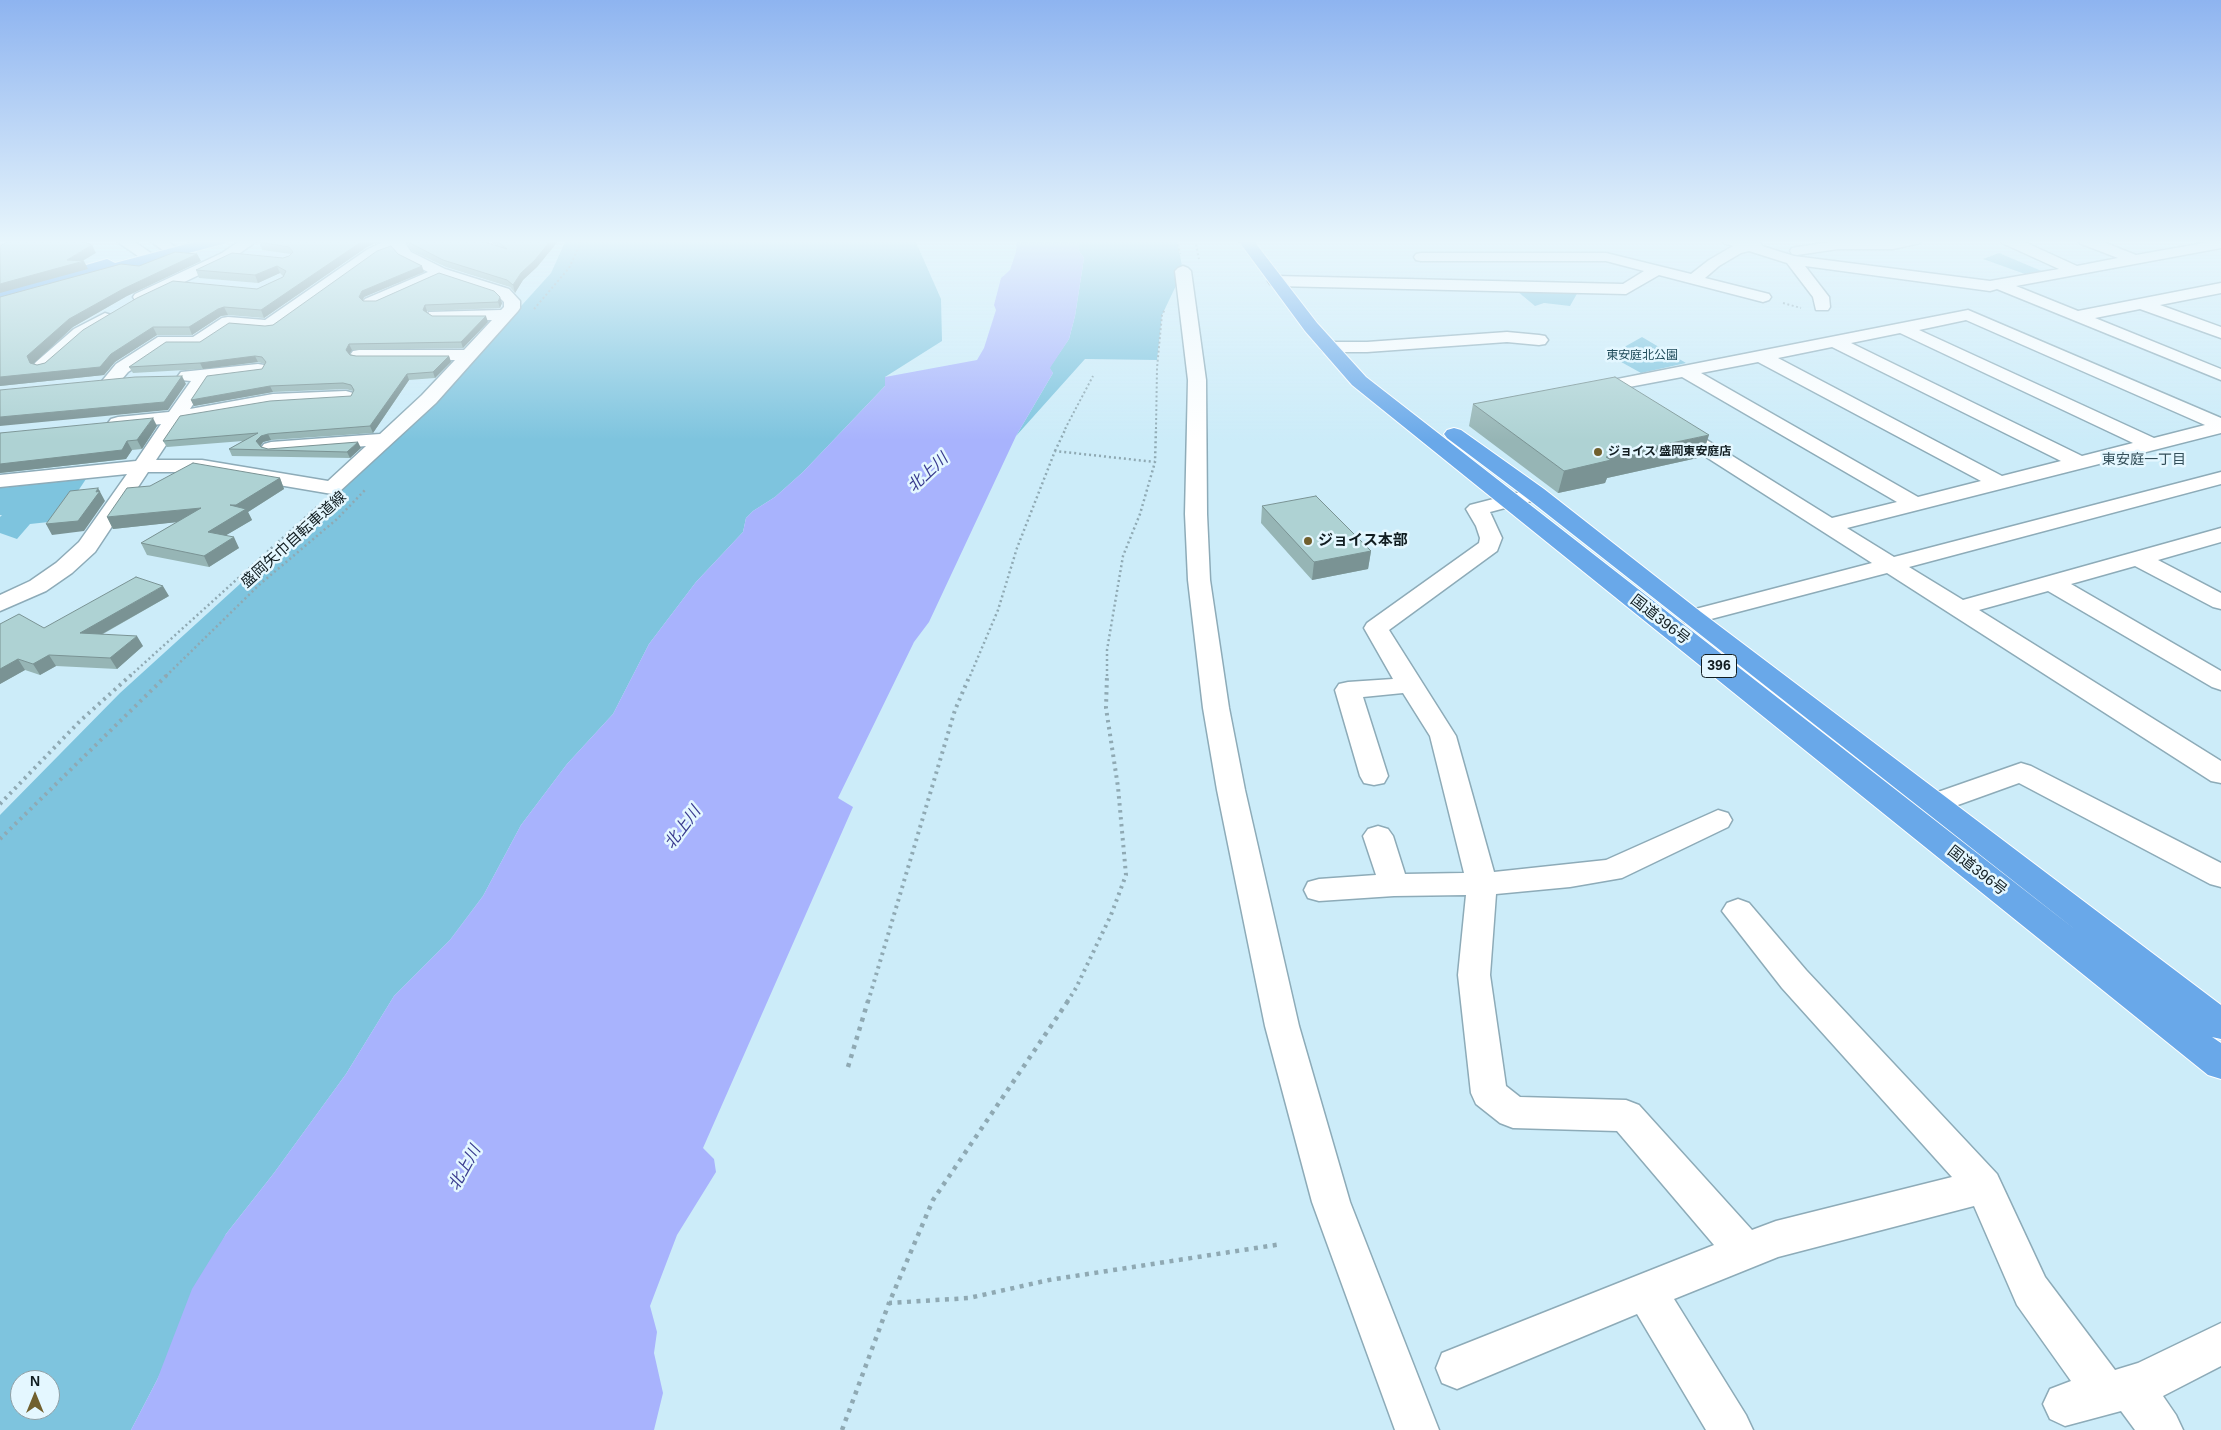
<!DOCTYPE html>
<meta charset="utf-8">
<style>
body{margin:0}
#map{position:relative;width:2221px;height:1430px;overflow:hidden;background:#ccecf9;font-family:Arial,sans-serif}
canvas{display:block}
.north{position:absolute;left:10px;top:1370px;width:50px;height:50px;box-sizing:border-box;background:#e4f7ff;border:1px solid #90a0a6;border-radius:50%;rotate:0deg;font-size:14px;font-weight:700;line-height:20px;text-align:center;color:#111d21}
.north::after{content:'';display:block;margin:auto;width:18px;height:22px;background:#71602e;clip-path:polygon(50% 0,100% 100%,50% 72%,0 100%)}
</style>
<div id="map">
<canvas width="2221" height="1430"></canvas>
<div class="north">N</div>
</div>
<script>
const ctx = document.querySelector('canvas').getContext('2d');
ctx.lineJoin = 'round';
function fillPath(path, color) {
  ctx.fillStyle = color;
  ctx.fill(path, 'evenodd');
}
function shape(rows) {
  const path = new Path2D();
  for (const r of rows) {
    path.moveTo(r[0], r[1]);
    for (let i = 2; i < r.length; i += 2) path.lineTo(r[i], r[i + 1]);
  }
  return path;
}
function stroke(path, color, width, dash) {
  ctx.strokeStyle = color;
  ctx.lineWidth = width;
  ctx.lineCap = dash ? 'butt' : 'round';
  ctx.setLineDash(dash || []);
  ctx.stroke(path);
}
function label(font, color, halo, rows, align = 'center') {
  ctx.font = font + ' Arial,"Noto Sans JP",sans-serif';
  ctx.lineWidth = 5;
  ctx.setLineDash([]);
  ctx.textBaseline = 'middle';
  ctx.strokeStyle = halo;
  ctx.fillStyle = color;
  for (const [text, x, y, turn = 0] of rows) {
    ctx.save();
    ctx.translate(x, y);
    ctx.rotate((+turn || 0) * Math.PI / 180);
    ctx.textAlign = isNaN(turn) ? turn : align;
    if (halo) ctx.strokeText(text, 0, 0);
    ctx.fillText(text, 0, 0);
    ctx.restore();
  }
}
const green = shape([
 [566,240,915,240,941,299,942,341,885,377,885,386,803,472,775,497,753,511,746,518,743,532,696,582,649,644,613,714,567,764,521,825,483,896,450,940,394,996,346,1074,274,1173,226,1234,157,1380,131,1430,0,1430,0,815,120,693,328,504,350,480,435,401,551,273],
 [20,1380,50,1380,50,1410,20,1410],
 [1079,240,1177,240,1183,271,1162,315,1157,360,1085,359,1016,436,1053,373,1049,368,1069,339,1075,316,1084,258,1079,251],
 [1999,253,2044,272,2025,274,1983,259],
 [1517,291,1578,292,1570,306,1544,303,1535,306],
 [1642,337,1686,363,1641,373,1614,358,1626,346],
 [86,479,58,521,30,524,17,539,0,533,0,517,2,515,0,515,0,488]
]);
const water = shape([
 [1017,240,1079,240,1079,251,1084,258,1075,316,1069,339,1050,368,1053,373,1016,436,929,622,914,642,838,798,853,807,703,1148,714,1159,716,1172,677,1235,650,1306,657,1332,654,1353,663,1393,654,1430,131,1430,157,1380,192,1289,226,1234,274,1173,346,1074,394,996,450,940,483,896,521,825,567,764,613,714,649,644,696,582,743,532,746,518,753,511,775,497,803,472,885,386,885,377,977,360,984,348,996,310,994,305,1001,278,1010,270,1016,252]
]);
const pathFar3 = shape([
 [1177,240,1180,254],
 [1195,240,1199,259],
 [1783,303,1801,308],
 [534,309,569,268,582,240],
 [1065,429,1093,376],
 [1156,429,1157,368,1162,315,1165,309]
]);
const pathFar2 = shape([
 [1055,451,1066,428],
 [130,676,319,505],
 [166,676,259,585,337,519,366,489],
 [970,676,998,610,1017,548,1055,451,1155,462,1156,428],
 [1107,676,1107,650,1123,556,1140,514,1155,462]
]);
const pathFar1 = shape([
 [0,804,80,721,131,675],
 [0,839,167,675],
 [868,1002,955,710,970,675],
 [1067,1002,1076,988,1111,915,1126,875,1118,787,1106,708,1107,675]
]);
const path = shape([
 [1068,1001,933,1200,889,1303,969,1298,1049,1280,1282,1244],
 [848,1067,868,1001],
 [842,1430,889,1303]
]);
const minor = shape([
 [115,240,132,240,158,258,155,261,150,263,145,261,115,240],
 [149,240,166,240,180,251,178,254,168,254,149,240],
 [241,240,258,240,232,259,147,300,141,302,135,300,133,297,135,294,222,253,241,240],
 [388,240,403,240,411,252,445,269,509,289,520,301,520,308,518,311,436,403,339,492,332,494,202,472,148,472,95,552,72,573,46,591,0,611,0,595,30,581,56,563,79,542,127,474,0,487,0,475,136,461,161,424,118,429,111,427,108,423,111,419,118,417,169,412,191,381,181,380,178,376,181,372,258,364,264,365,267,369,264,373,258,374,210,379,190,409,273,394,346,391,353,393,355,397,353,401,346,403,273,406,182,421,156,460,202,460,328,481,366,446,271,454,264,452,261,448,264,444,271,442,380,434,422,395,455,360,359,360,353,359,350,355,353,351,359,350,464,350,492,320,435,320,429,318,427,315,429,312,501,310,504,307,504,302,497,295,441,277,377,305,365,305,363,302,365,299,428,272,401,258,394,249,378,255,274,329,268,330,231,327,203,346,168,346,128,372,117,385,111,386,105,385,102,381,116,364,158,337,193,337,222,318,228,317,265,320,368,249,388,240],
 [1721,240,1755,241,1760,242,1762,246,1794,256,1990,281,2059,269,2002,243,2000,240,2020,240,2077,266,2118,258,2079,243,2077,240,2098,240,2136,255,2221,240,2221,248,2016,286,2078,311,2221,283,2221,293,2160,305,2221,327,2221,338,2140,309,2095,318,2221,369,2221,380,1997,289,1990,291,1805,266,1829,297,1830,307,1828,310,1816,310,1813,297,1787,263,1749,251,1741,253,1719,266,1705,278,1769,294,1771,297,1769,300,1763,302,1659,275,1626,294,1276,286,1270,284,1268,281,1270,278,1276,276,1623,284,1644,271,1606,261,1421,261,1416,260,1414,257,1416,254,1421,253,1606,253,1691,274,1709,260,1733,246,1723,243,1721,240],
 [1922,240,1920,243,1893,249,1838,249,1797,255,1792,254,1790,251,1792,248,1797,247,1838,241,1922,240],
 [1183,266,1188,268,1191,271,1206,380,1207,514,1210,580,1229,708,1245,790,1299,1026,1350,1202,1439,1430,1395,1430,1312,1202,1265,1026,1217,790,1203,708,1188,580,1185,514,1188,380,1175,271,1178,268,1183,266],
 [1968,310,2221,418,2221,433,1847,528,1894,557,2221,472,2221,484,1909,567,1963,600,2221,528,2221,542,2158,560,2221,593,2221,609,2213,607,2135,566,2071,584,2221,671,2221,690,2212,687,2048,591,1979,610,2221,761,2221,783,2211,781,1887,573,1692,624,1684,622,1680,617,1684,612,1872,563,1667,432,1664,428,1667,424,1674,422,1681,424,1832,518,1897,502,1682,377,1608,391,1602,390,1599,386,1602,382,1968,310],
 [1966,320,2205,425,2154,438,1919,330,1966,320],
 [1900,333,2133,443,2082,456,1851,343,1900,333],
 [1832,347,2061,461,2002,476,1778,358,1832,347],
 [1758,362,1981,481,1918,497,1701,373,1758,362],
 [105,313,111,315,113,318,111,321,86,337,48,370,36,370,33,366,36,362,74,329,105,313],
 [1507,332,1539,335,1545,336,1548,340,1545,344,1539,345,1507,342,1367,352,1329,352,1323,351,1320,347,1323,343,1329,342,1367,342,1507,332],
 [1536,488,1543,490,1546,494,1543,498,1490,512,1502,538,1497,551,1389,630,1456,736,1494,872,1606,860,1718,810,1728,813,1732,820,1728,827,1622,878,1570,887,1496,894,1490,975,1506,1086,1520,1097,1626,1100,1639,1105,1752,1230,1776,1221,1952,1177,1782,988,1722,911,1727,903,1738,899,1749,903,1806,970,1997,1174,2045,1277,2115,1370,2138,1363,2221,1323,2221,1366,2163,1396,2176,1415,2183,1430,2135,1430,2121,1411,2065,1426,2050,1419,2043,1404,2050,1389,2071,1381,2017,1305,1974,1206,1778,1257,1674,1299,1746,1415,1753,1430,1706,1430,1637,1314,1457,1389,1442,1383,1436,1368,1442,1353,1714,1245,1617,1131,1513,1128,1500,1123,1476,1104,1471,1093,1458,975,1466,895,1394,896,1319,901,1308,898,1304,890,1308,882,1319,879,1376,875,1363,836,1368,829,1378,826,1388,829,1393,836,1405,874,1464,873,1430,736,1403,693,1363,697,1388,776,1384,783,1374,785,1364,783,1360,776,1335,690,1339,684,1348,682,1393,679,1364,628,1367,623,1479,543,1480,538,1476,526,1466,509,1470,505,1536,488],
 [2021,763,2031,766,2221,863,2221,887,2210,884,2019,783,1905,824,1895,821,1891,814,1895,807,2021,763]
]);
const highway = shape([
 [202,240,228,240,226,243,95,278,89,280,82,276,0,300,0,290,107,259,115,263,202,240],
 [1238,240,1253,240,1317,323,1366,377,2077,931,1528,499,1447,438,1444,434,1447,430,1454,428,1461,430,1544,489,1701,612,2221,1005,2221,1039,2212,1037,2221,1043,2221,1079,2208,1075,1352,385,1305,331,1238,240]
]);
const wall = shape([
 [405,240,478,240,496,246,489,240,559,240,537,267,523,280,515,293,510,287,446,267,412,251],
 [259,242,367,247,264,318,228,315,221,316,192,335,157,335,115,362,104,375,0,386,0,297,139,266,197,254,201,261,127,296,73,327,33,364,37,365,45,363,257,289,283,277,283,276,280,273,258,283,199,278,196,270,283,258,289,256,291,254,262,250],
 [398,254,424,272,364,297,363,301,376,301,439,273,502,303,500,308,427,311,427,312,432,316,488,322,463,348,352,350,350,354,356,356,449,356,451,362,435,378,409,380,373,433,271,440,263,442,260,447,268,449,361,448,350,458,232,456,229,449,243,441,167,447,163,441,351,396,353,391,346,389,273,392,194,406,191,400,262,369,265,364,258,362,203,369,133,373,129,367,200,342,273,325],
 [1473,404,1702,457,1607,478,1605,483,1558,493,1469,426],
 [157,426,142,449,132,450,126,459,0,473,0,433],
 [280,478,284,489,248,512,252,520,226,535,239,548,209,567,147,555,141,543,177,522,113,529,107,517,150,486],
 [1262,506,1371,551,1368,569,1312,580,1261,523],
 [169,596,103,634,143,646,117,669,56,666,40,675,25,670,0,684,0,624,44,628]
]);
const shadedWall = shape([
 [364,240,383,240,367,247,264,318,261,310],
 [551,240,559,240,537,267,523,280,515,293,513,285,521,273],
 [92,245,96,253,79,263,84,261,88,269,0,293,0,284,67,260],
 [197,254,201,261,127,296,73,327,32,365,30,363,27,356,69,319,123,289],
 [277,266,280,273,258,283,255,275],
 [422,266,424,272,364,297,361,303,359,297,362,291],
 [500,297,502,303,500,308,498,302],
 [425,305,427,311,425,316,423,310],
 [224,307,228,315,221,316,192,335,189,327,218,309],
 [486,316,488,322,463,348,461,342],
 [153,327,157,335,115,362,104,375,0,386,0,377,111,354],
 [349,344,352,350,348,356,346,350],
 [255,356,258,362,203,369,200,363],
 [449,356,451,362,435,378,433,372],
 [407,374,409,380,373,433,370,426],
 [182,376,186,384,168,410,0,426,0,417],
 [270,386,273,392,194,406,191,400],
 [153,418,157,426,142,449,137,440],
 [268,434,271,440,263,442,259,448,256,441,261,436],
 [1709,435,1702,457,1607,478,1605,483,1558,493,1564,471,1606,457],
 [127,441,132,450,126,459,0,473,0,464],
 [358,442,361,448,350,458,347,452],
 [280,478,284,489,248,512,252,520,213,543,208,532,230,505],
 [98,488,105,501,84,531,52,535,46,524,96,492],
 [201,508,206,519,113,529,107,517],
 [234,537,239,548,209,567,204,556],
 [1371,551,1368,569,1312,580,1314,562],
 [163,586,169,596,86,643,80,633],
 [137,636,143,646,117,669,110,658],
 [49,655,56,666,40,675,33,664],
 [18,659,25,670,0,684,0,669]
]);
const building = shape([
 [10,240,78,240,92,245,67,260,84,261,0,284,0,246,10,240],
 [263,240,364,240,261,310,224,307,218,309,189,327,153,327,111,354,100,367,0,377,0,297,121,264,139,266,175,252,197,254,123,289,69,319,27,356,30,363,37,365,45,363,83,330,137,298,173,281,257,289,283,277,286,271,277,266,255,275,196,270,232,253,283,258,289,256,293,252,289,247,259,242,263,240],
 [408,240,478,240,507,249,496,240,551,240,535,260,521,273,513,285,507,280,443,260,410,243,408,240],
 [391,246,398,254,422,266,362,291,359,297,363,301,376,301,439,273,494,291,500,297,498,302,425,305,423,310,432,316,486,316,461,342,349,344,346,350,350,355,356,356,449,356,433,372,407,374,370,426,268,434,261,436,256,441,261,447,268,449,358,442,347,452,229,449,258,433,163,441,180,416,270,401,351,396,354,390,351,385,343,383,270,386,191,400,207,376,262,369,266,362,262,357,255,356,200,363,129,367,166,342,200,342,229,323,265,326,273,325,377,251,391,246],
 [182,376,164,402,0,417,0,390,135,377,182,376],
 [1615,377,1709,435,1606,457,1611,460,1564,471,1473,404,1615,377],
 [153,418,137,440,127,441,122,450,0,464,0,433,153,418],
 [193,463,280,478,236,505,230,505,246,509,208,532,234,537,204,556,141,543,201,508,107,517,127,488,150,486,193,463],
 [98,488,96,492,100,491,78,521,46,524,70,491,98,488],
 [1316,496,1371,551,1314,562,1262,506,1316,496],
 [136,577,163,586,80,633,137,636,110,658,49,655,33,664,18,659,0,669,0,624,19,614,44,628,136,577]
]);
const markers = [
 [1598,452,5,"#71602e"],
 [1308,541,5,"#71602e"]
];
const farParknames = [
 ["東安庭北公園",1642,356]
];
const farPoinames = [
 ["ジョイス 盛岡東安庭店",1608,452]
];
const farNeighbourhoodnames = [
 ["東安庭一丁目",2144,460]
];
const shields = [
 [1719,666,35]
];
const shieldNames = [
 ["396",1719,666]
];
const streetNames = [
 ["盛岡矢巾自転車道線",294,540,-42],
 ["国道396号",1660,620,38],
 ["国道396号",1977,871,38]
];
const poiNames = [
 ["ジョイス本部",1318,541]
];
const waterNames = [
 ["北上川",928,473,-43],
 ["北上川",683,828,-53],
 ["北上川",465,1168,-61]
];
fillPath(green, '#7ec4de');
fillPath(water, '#a8b3fd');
stroke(minor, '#8dabb8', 3);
stroke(highway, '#fff', 2);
stroke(pathFar3, '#8fa9b3', 2, [2, 2.5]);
stroke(pathFar2, '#8fa9b3', 2.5, [2, 3]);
stroke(pathFar1, '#8fa9b3', 4, [2.5, 4.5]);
stroke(path, '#8fa9b3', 4.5, [4, 5.5]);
fillPath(minor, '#fff');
fillPath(highway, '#69a8e9');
fillPath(wall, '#96b5b5');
fillPath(shadedWall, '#7a9394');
fillPath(building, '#aed2d3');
stroke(building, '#7a9394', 1);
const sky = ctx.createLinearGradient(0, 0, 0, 440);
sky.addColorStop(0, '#8eb4f0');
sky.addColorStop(0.55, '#e8f6fc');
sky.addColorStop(1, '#e8f6fc00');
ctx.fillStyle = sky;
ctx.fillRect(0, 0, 2221, 440);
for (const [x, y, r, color] of markers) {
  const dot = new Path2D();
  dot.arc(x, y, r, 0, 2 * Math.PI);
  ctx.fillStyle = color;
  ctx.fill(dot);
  stroke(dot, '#e4f7ff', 2);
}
label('12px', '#204c5b', '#e4f7ff', farParknames);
label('bold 12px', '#111d21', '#e4f7ff', farPoinames, 'left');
label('14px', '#334f5a', '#e4f7ff', farNeighbourhoodnames);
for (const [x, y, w] of shields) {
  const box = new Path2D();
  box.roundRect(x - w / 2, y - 11.5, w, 23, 4);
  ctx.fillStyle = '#e4f7ff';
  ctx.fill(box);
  stroke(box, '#111d21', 1);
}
label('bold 14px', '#111d21', null, shieldNames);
label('15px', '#111d21', '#e4f7ff', streetNames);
label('bold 15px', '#111d21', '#e4f7ff', poiNames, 'left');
label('italic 16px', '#383a8e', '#e4f7ff', waterNames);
</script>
